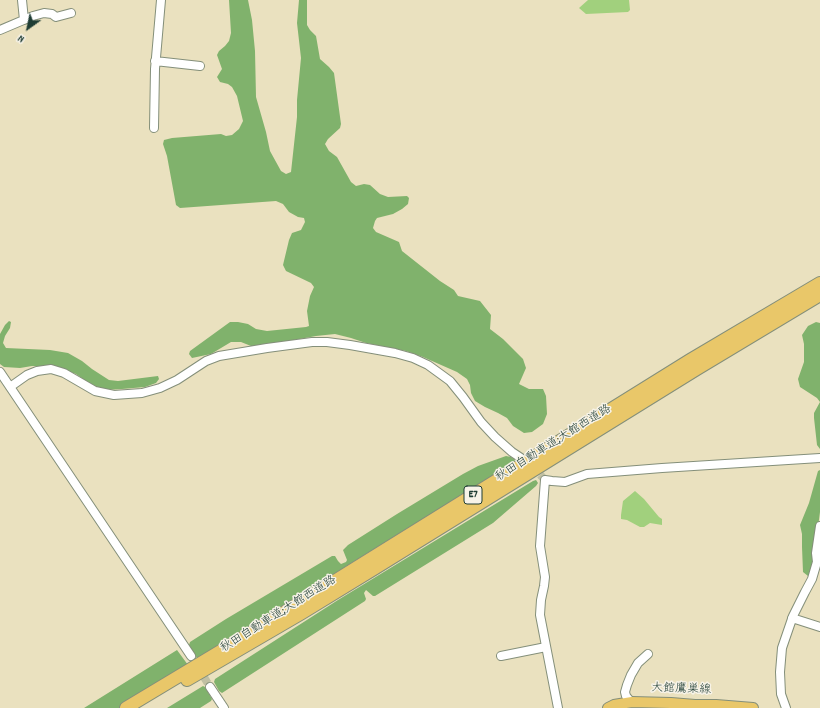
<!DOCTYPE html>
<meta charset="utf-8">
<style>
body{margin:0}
#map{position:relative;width:820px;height:708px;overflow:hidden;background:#eae1bf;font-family:Dekko,sans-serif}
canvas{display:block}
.north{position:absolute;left:8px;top:8px;width:40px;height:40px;-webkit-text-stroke:3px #f7f3e8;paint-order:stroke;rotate:213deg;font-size:11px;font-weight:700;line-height:16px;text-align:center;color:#1f3d34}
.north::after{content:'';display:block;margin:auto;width:14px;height:18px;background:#1f3d34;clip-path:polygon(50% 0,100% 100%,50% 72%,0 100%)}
</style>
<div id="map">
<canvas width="820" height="708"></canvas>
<div class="north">N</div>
</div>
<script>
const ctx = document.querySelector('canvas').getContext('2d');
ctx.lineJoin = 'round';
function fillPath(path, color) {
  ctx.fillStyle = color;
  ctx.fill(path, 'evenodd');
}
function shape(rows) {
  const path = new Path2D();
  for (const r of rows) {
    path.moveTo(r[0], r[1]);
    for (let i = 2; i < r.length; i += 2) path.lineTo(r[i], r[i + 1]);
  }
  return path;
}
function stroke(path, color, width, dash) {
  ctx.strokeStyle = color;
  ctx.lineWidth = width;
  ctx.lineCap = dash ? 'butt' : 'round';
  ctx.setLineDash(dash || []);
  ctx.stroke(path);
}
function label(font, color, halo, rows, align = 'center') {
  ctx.font = font + ' Dekko,"Klee One",sans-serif';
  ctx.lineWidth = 3;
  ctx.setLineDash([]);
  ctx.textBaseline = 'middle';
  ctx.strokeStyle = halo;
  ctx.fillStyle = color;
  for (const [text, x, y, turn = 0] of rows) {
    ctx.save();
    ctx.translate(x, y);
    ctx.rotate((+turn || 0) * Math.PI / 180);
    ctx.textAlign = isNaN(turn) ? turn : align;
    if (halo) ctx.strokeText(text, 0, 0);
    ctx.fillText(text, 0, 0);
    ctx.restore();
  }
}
const green = shape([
 [588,0,629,0,630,10,628,12,586,14,579,8],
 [635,491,644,499,659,517,662,519,662,525,650,523,644,527,640,527,627,520,621,519,621,515,623,501]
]);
const forest = shape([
 [229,0,248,0,252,20,255,51,256,97,266,132,270,151,281,171,286,174,291,172,297,117,297,100,301,58,297,23,299,0,307,0,307,25,310,30,316,36,320,59,329,67,334,73,341,124,340,128,328,139,325,144,329,151,337,157,351,182,356,186,364,184,370,185,380,194,388,197,407,196,409,198,408,204,402,209,393,214,377,218,375,221,373,228,376,232,399,242,402,251,440,281,454,290,458,296,480,301,491,315,490,329,503,339,523,359,526,368,519,384,529,389,543,389,546,396,547,414,543,424,532,432,524,433,513,426,507,418,498,413,485,407,475,401,471,393,470,385,467,379,457,372,423,357,406,351,366,343,351,338,335,334,316,336,261,346,251,346,241,342,231,342,211,354,192,358,189,354,190,351,230,322,238,322,248,324,256,329,267,331,306,327,309,326,307,311,310,296,314,287,311,283,286,271,283,265,289,240,292,233,301,230,305,222,304,218,298,217,289,212,283,204,276,201,180,208,176,205,167,156,163,144,164,140,172,138,221,134,226,136,232,135,239,129,243,121,237,96,232,87,228,84,220,82,217,77,222,69,217,55,219,51,225,46,229,41,231,33],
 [9,321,11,322,10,328,5,336,3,343,6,348,50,350,68,353,82,361,92,369,109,380,118,381,158,376,159,379,156,383,145,387,122,389,105,390,93,386,76,374,54,366,32,366,20,368,4,367,0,364,0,334,5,325],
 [816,322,820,323,820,449,817,445,814,418,814,413,820,402,817,398,800,387,798,379,804,362,804,344,802,335,808,326],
 [506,456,511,457,515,460,513,463,198,658,196,657,189,645,190,642,226,619,332,556,335,556,338,561,341,564,346,562,347,560,343,550,348,545,397,514,463,474,478,466],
 [820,470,820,512,814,557,811,576,808,576,803,572,802,547,802,534,800,525,809,503,818,471],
 [536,480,538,483,536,486,493,523,375,596,373,596,366,590,364,593,366,599,365,601,222,693,219,691,214,682,215,679,338,600,533,481],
 [177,650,188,665,119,708,84,708],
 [203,686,205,687,212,699,211,701,200,708,167,708]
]);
const minorTunnel = shape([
 [532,466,545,480],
 [191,656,210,687]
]);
const minor = shape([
 [22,0,24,20],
 [0,30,33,16,44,13,52,14,56,17,71,13],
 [155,61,200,66],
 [154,128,155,69,161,0],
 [0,372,191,656],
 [10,387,27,375,37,371,51,369,64,373,95,391,114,395,142,393,160,388,177,380,206,361,219,356,267,348,312,342,327,342,350,345,395,353,413,358,428,365,450,381,463,397,481,422,495,437,512,452,521,458],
 [792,618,820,627],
 [501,656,546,647],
 [210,687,224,708],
 [631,702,626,696,625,692,627,685,631,675,638,663,648,654],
 [558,708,540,615,541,600,544,586,545,577,540,546,545,480,552,481,565,482,587,474,662,468,820,458],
 [786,708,781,694,780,672,782,648,793,616,805,592,812,579,817,562,816,553,820,526]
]);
const major = shape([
 [608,708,614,705,632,702,671,703,695,705,716,705,753,708]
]);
const highway = shape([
 [187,680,302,613,374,569,697,369,820,295],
 [126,708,264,625,690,360,820,283]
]);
const shields = [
 [473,495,18]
];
const shieldNames = [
 ["E7",473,495]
];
const streetNames = [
 ["秋田自動車道;大館西道路",554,444,-32],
 ["秋田自動車道;大館西道路",279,615,-32],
 ["大館鷹巣線",681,690,2]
];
fillPath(green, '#a1d07d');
fillPath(forest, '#80b26c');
stroke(minorTunnel, '#c1c0a3', 8, [8, 4]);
stroke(minor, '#848f7a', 10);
stroke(major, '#848f7a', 12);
stroke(highway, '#848f7a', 14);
stroke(minor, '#fff', 8);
stroke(major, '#e9c769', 10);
stroke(highway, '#e9c769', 12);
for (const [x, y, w] of shields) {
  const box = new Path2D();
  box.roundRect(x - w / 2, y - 9, w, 18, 3);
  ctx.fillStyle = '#f7f3e8';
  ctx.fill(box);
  stroke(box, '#1f3d34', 1);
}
label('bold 11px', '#1f3d34', null, shieldNames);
label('12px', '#1f3d34', '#f7f3e8', streetNames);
</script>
